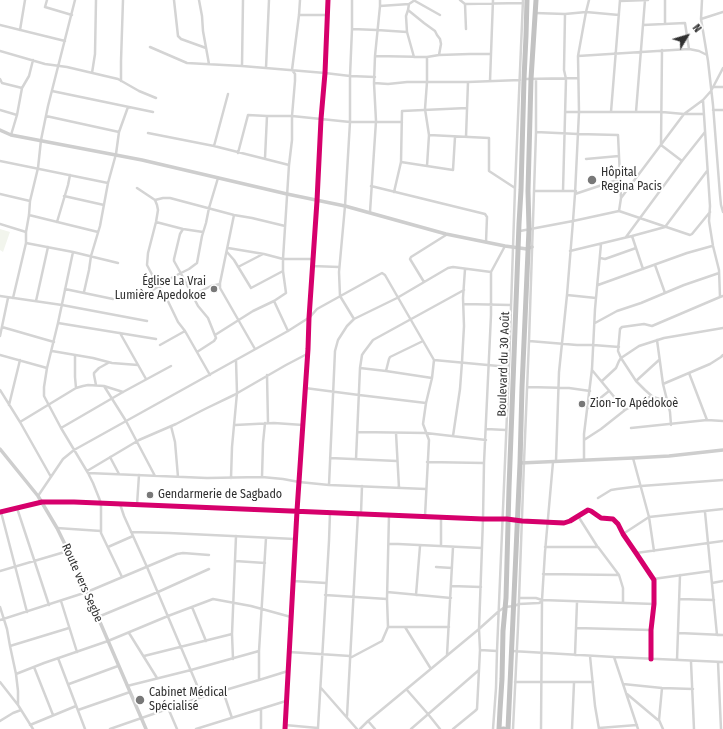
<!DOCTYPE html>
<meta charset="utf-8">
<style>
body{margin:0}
#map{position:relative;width:723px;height:729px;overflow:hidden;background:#fff;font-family:"Fira Sans Condensed",sans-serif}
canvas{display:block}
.north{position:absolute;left:667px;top:16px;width:40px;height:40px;-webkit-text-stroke:3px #fff;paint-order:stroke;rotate:52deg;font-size:11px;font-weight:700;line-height:16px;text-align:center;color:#303030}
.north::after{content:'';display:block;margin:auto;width:14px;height:18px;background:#303030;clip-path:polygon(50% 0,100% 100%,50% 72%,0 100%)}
</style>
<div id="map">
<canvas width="723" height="729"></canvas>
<div class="north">N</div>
</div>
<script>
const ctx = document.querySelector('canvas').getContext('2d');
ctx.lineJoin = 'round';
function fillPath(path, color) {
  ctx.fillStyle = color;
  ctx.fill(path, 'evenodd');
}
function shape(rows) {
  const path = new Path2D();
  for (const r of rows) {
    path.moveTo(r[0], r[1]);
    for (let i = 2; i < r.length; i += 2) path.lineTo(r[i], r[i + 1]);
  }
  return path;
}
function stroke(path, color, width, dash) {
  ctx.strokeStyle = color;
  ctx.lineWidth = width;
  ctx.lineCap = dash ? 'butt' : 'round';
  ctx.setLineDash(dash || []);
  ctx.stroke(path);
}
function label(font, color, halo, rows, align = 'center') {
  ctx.font = font + ' "Fira Sans Condensed",sans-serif';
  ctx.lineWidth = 4;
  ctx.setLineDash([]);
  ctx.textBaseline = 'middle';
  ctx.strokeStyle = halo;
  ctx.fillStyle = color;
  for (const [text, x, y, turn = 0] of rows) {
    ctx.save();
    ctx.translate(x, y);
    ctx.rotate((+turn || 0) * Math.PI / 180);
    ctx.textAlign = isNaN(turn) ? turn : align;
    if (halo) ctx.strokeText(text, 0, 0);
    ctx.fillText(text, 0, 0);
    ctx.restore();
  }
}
const green = shape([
 [0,229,10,232,3,252,0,250]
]);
const street = shape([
 [47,0,45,7,72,15],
 [174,0,178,36,181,39,206,48],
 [199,0,202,16,203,31,209,64],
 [352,0,352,29,350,76,350,122,345,206,339,272,340,296,354,319],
 [460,0,465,4,523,3],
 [702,0,701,19,708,61,713,105,720,195,721,205,723,212],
 [415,1,440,15],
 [620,1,648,0],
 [409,4,408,10,406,16,407,32,414,57],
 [465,4,466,29],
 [380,6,409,4,415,0],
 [408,10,424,23,435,31,437,35,440,39,441,44,439,55],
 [535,13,565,14,586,12,619,15],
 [299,15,327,15],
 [701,19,723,12],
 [665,24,665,0],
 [0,25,65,41],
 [643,25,685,23,689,49],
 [352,29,377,30,407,32],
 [20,30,25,0],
 [150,47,187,63,242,66,325,73,350,76,375,77],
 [662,50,661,145,682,161],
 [0,51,45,64,67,67,118,79,139,91,156,98],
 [375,56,427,57,439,55,470,54,491,54],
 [578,56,689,49,699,51,707,55],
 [427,57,427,82,425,109,429,135,427,166],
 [242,66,243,0],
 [266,68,269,0],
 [92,73,95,54,96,0],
 [0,79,2,83,22,88],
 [525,79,578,78],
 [536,79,536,132,578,134,618,135,621,198,619,211,690,235,692,234,710,212],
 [121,81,121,61,123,0],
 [490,81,493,0],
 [374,83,388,84,407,82,468,82,520,80],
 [713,87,723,87],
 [52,91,153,112],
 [703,100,710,206,709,221,713,246,719,270,720,297,723,296],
 [0,110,17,115],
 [713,110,723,110],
 [565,112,662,112,684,114,704,114],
 [611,112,620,0],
 [636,112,645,0],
 [46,116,119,132],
 [148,133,214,146,289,165],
 [11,135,17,115,22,88,29,76,33,60],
 [429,135,489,138,489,171,515,188],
 [466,137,468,82],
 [214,146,228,94],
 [238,153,248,115,267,116,292,116,350,122,402,122],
 [265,158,267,116],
 [586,159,619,156],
 [0,161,108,183],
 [401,162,453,170,455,137],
 [371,186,485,214,487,217,486,242],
 [137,188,155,200,163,198,170,198,234,215,252,218,285,226],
 [534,191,576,191],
 [563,191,566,79,564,70,565,14],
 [394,192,401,162,402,111,467,108],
 [0,194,30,201],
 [575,194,620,179],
 [64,196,104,205],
 [621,198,684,114,703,100,711,91,723,68],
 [155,200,157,205,158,210,156,222,148,253,147,265,156,282,165,295,178,322,185,331,210,375],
 [370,212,376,121,374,83,375,56,380,6,380,0],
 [29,215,98,232],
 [234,215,220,283,220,288,255,349],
 [57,222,68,185,70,175],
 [156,222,183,229,203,232],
 [0,224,26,232],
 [183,229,180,234,174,259,174,261,184,279,198,306,208,318,216,338,214,341,197,352],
 [520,231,573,221,619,211],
 [632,236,643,269],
 [626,237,682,161,705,132],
 [26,243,73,252,118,263],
 [228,248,264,254,283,259,312,259],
 [570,251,632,236,665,227,707,171],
 [73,252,58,323,47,368,44,387,44,396,61,428,88,473,93,483,101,503,101,533,122,577],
 [227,252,234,260,251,288,283,271],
 [600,258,605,259,636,248],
 [655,265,665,293],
 [312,266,339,267],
 [238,267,263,254],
 [424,282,410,259,411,257,446,235],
 [598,285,687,253,712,246],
 [65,289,113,299],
 [84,292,89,270,91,256,100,226,108,183,116,154,119,132,128,107],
 [193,295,211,286,220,284],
 [567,295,596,298],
 [0,296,62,305,147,321],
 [13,298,26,243,26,232,29,215,30,201,38,168,41,140,48,106,75,0],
 [134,299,153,290,173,277,189,269,197,263,202,236,206,223,209,208,218,178],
 [36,301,48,247],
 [274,301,288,331],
 [464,304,511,305],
 [58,323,156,339],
 [595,323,617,311,641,303,684,285,719,273],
 [2,327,54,342],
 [120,333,146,379],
 [215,335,253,311,274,301,286,293,283,271,283,259,289,165,292,140,292,116,295,81,295,74,292,70,299,15,300,0],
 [0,336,8,298],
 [657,340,663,384,670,412,671,425],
 [529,341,577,345,593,345,619,347],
 [160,345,185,331],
 [52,351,93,358,112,363,138,365],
 [0,355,47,368],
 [75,355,75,377,76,388],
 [360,368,386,371,432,378],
 [592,370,625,410],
 [386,371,389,359,390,357,423,341],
 [689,373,707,420],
 [267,375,268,423],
 [602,381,616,368,619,361,621,358,639,346,664,338,723,328],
 [636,381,659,360],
 [663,384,710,364,721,357,723,355],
 [96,385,94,375,94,373,99,368,108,363],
 [104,386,126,421,155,476],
 [527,387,569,388,590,391],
 [305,388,359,395,426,403],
 [0,390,20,422,51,477],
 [667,401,653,397,645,390,636,381,621,358,618,351,620,329,622,327,644,324,652,326,720,297],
 [9,405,20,360],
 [588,408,609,391],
 [20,422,76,388,83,386,88,385,104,386,123,392],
 [235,425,274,423,303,425],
 [171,426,175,442,178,477],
 [61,428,123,392,171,366],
 [631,428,707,420,723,421],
 [486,429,506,430],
 [358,432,426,433,486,440],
 [396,433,399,488],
 [453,436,460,389,462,362,464,326,463,298,465,269],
 [584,440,601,429,625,410,651,396],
 [110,457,119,474],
 [330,458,397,461],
 [633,458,649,517,654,551],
 [356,459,360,368,362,355,364,352,373,340,464,290],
 [584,460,584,434,592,369,595,309,601,244],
 [556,461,559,372,567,295,573,221,575,194,579,112,578,56,586,12,589,0],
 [427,462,484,463],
 [87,471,139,440,176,424,201,411,207,408,234,395,286,365,307,354],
 [88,473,207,478,262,477,283,479,299,482,329,485,426,489],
 [262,477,263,443,265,423],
 [231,478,232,447,237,393,236,360],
 [329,485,335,351,338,340,347,326,354,319,397,298,448,268,453,267,491,272],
 [38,496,63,459,74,450,288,331,310,317,317,309,382,273,385,275,434,360,509,367],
 [598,498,611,490,617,489,641,486,723,480],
 [120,504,124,516,147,567,202,697],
 [137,505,139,475],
 [17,508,49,605],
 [1,512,27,612],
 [705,512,717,635],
 [361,513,362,486],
 [425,516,429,440,423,424,426,403,432,378,434,360],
 [578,516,597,546],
 [517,520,567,522,573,520,588,510,591,511,601,518,613,519,618,524,623,534,636,553,654,580,654,604,651,630,651,659],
 [57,528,101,531],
 [131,532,169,533,295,539],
 [623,534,649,517,723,509],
 [389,544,398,544,482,548],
 [441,546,441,517],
 [108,547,133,536],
 [545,547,598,547,619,575,623,588,623,602],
 [636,553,723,541],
 [235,561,265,563],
 [436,567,452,568],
 [0,571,68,551],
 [543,574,619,575],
 [653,579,711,571],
 [293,581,326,583],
 [712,583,723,581],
 [451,586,481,587],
 [387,592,451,598],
 [325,595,387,599],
 [416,595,420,546],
 [519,598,536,598,542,600,654,604],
 [680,599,714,600],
 [61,601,77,652],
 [0,607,7,629,10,646,16,674,18,691,18,705],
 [192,607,206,641],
 [98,617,158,592,209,569],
 [0,620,87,592,177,554,183,553,209,555],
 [388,627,449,627],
 [405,627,431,669],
 [576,628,651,630],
 [129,633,157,678],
 [679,633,723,635],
 [10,646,69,628],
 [480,650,497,651],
 [512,651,614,657,723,662],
 [289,652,350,656],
 [447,655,453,547],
 [575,655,577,602],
 [144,656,232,634],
 [590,656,595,706,599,729],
 [614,657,638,729],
 [58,658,85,729],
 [350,658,382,641,388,627,387,599,389,515],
 [233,659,232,634,236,536],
 [677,660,680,575],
 [691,662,694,729],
 [718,662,721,729],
 [34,667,53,715],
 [16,674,44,663,108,641,168,616,213,599,251,606,291,617],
 [259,680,259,651,266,538],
 [0,682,18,705,33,729],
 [515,682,593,682],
 [69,684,118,666],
 [623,684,662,688,693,689],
 [127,686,191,670,259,651],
 [321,688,357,729],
 [662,688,659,720,663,729],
 [407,690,428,714,440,729],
 [223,691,232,718],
 [627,694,658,720],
 [168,708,177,729],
 [78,710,130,692],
 [347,716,358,513],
 [0,721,13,713,21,710],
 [368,721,375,729],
 [30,725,76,706],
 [285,725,318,728,318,729],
 [318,728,329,541,330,513],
 [599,728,637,725],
 [110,729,202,697,259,680,288,671],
 [196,729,286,701],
 [261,729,261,710],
 [285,729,297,511,308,349,309,318,317,201,321,119,325,73,328,0],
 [360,729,368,721,479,629,499,611,505,607,514,606,519,604,539,603,542,601],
 [411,729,479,670],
 [453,729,475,711,477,709,479,670,480,650,479,629,483,519,484,463,491,315,491,272,505,246],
 [493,729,496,688,497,651,509,367,515,188,523,0],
 [513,729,518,627,524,462,529,341,532,251,536,132],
 [541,729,542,600,545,552,553,462],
 [572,729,574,683]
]);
const secondary = shape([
 [0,130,11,135,142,160,287,194,345,206,446,234,505,246,527,249,532,247],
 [0,449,38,496,57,528,78,571,146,729],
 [520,463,633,458,669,456,723,450],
 [0,512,42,502,74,502,483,519,507,519,517,520]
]);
const highway = shape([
 [499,729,500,710,502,679,503,631,506,598,509,488,519,224,521,190,524,79,526,36,527,0],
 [503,729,504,729],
 [508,729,520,463,522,387,529,229,528,191,531,79,536,0]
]);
const cycleway = shape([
 [0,512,42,502,74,502,483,519,507,519,522,521,564,523,570,521,588,510,591,511,601,518,613,519,618,524,623,534,636,553,654,580,654,604,651,630,651,659],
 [285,729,297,511,308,349,309,318,317,201,321,119,325,73,328,0]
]);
const markers = [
 [592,180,5,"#787878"],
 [214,289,4,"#787878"],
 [582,404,4,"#787878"],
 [150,495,4,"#787878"],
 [140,700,5,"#787878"]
];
const poiNames = [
 ["Hôpital",601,173],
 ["Regina Pacis",601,187],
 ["Église La Vrai",206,282,"right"],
 ["Lumière Apedokoe",206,296,"right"],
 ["Zion-To Apédokoè",590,404],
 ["Gendarmerie de Sagbado",158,495],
 ["Cabinet Médical",149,693],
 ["Spécialisé",149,707]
];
const streetNames = [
 ["Boulevard du 30 Août",504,364,-88],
 ["Route vers Segbe",82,583,66]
];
fillPath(green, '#f2f5ed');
stroke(street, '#d4d4d4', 2.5);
stroke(secondary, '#cecece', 3.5);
stroke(highway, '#c2c2c2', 5);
stroke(cycleway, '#d6006c', 5);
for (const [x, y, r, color] of markers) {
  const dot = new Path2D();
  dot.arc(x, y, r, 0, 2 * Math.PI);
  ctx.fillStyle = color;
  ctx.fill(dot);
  stroke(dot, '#fff', 1.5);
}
label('12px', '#303030', '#fff', poiNames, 'left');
label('12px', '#303030', '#fff', streetNames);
</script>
